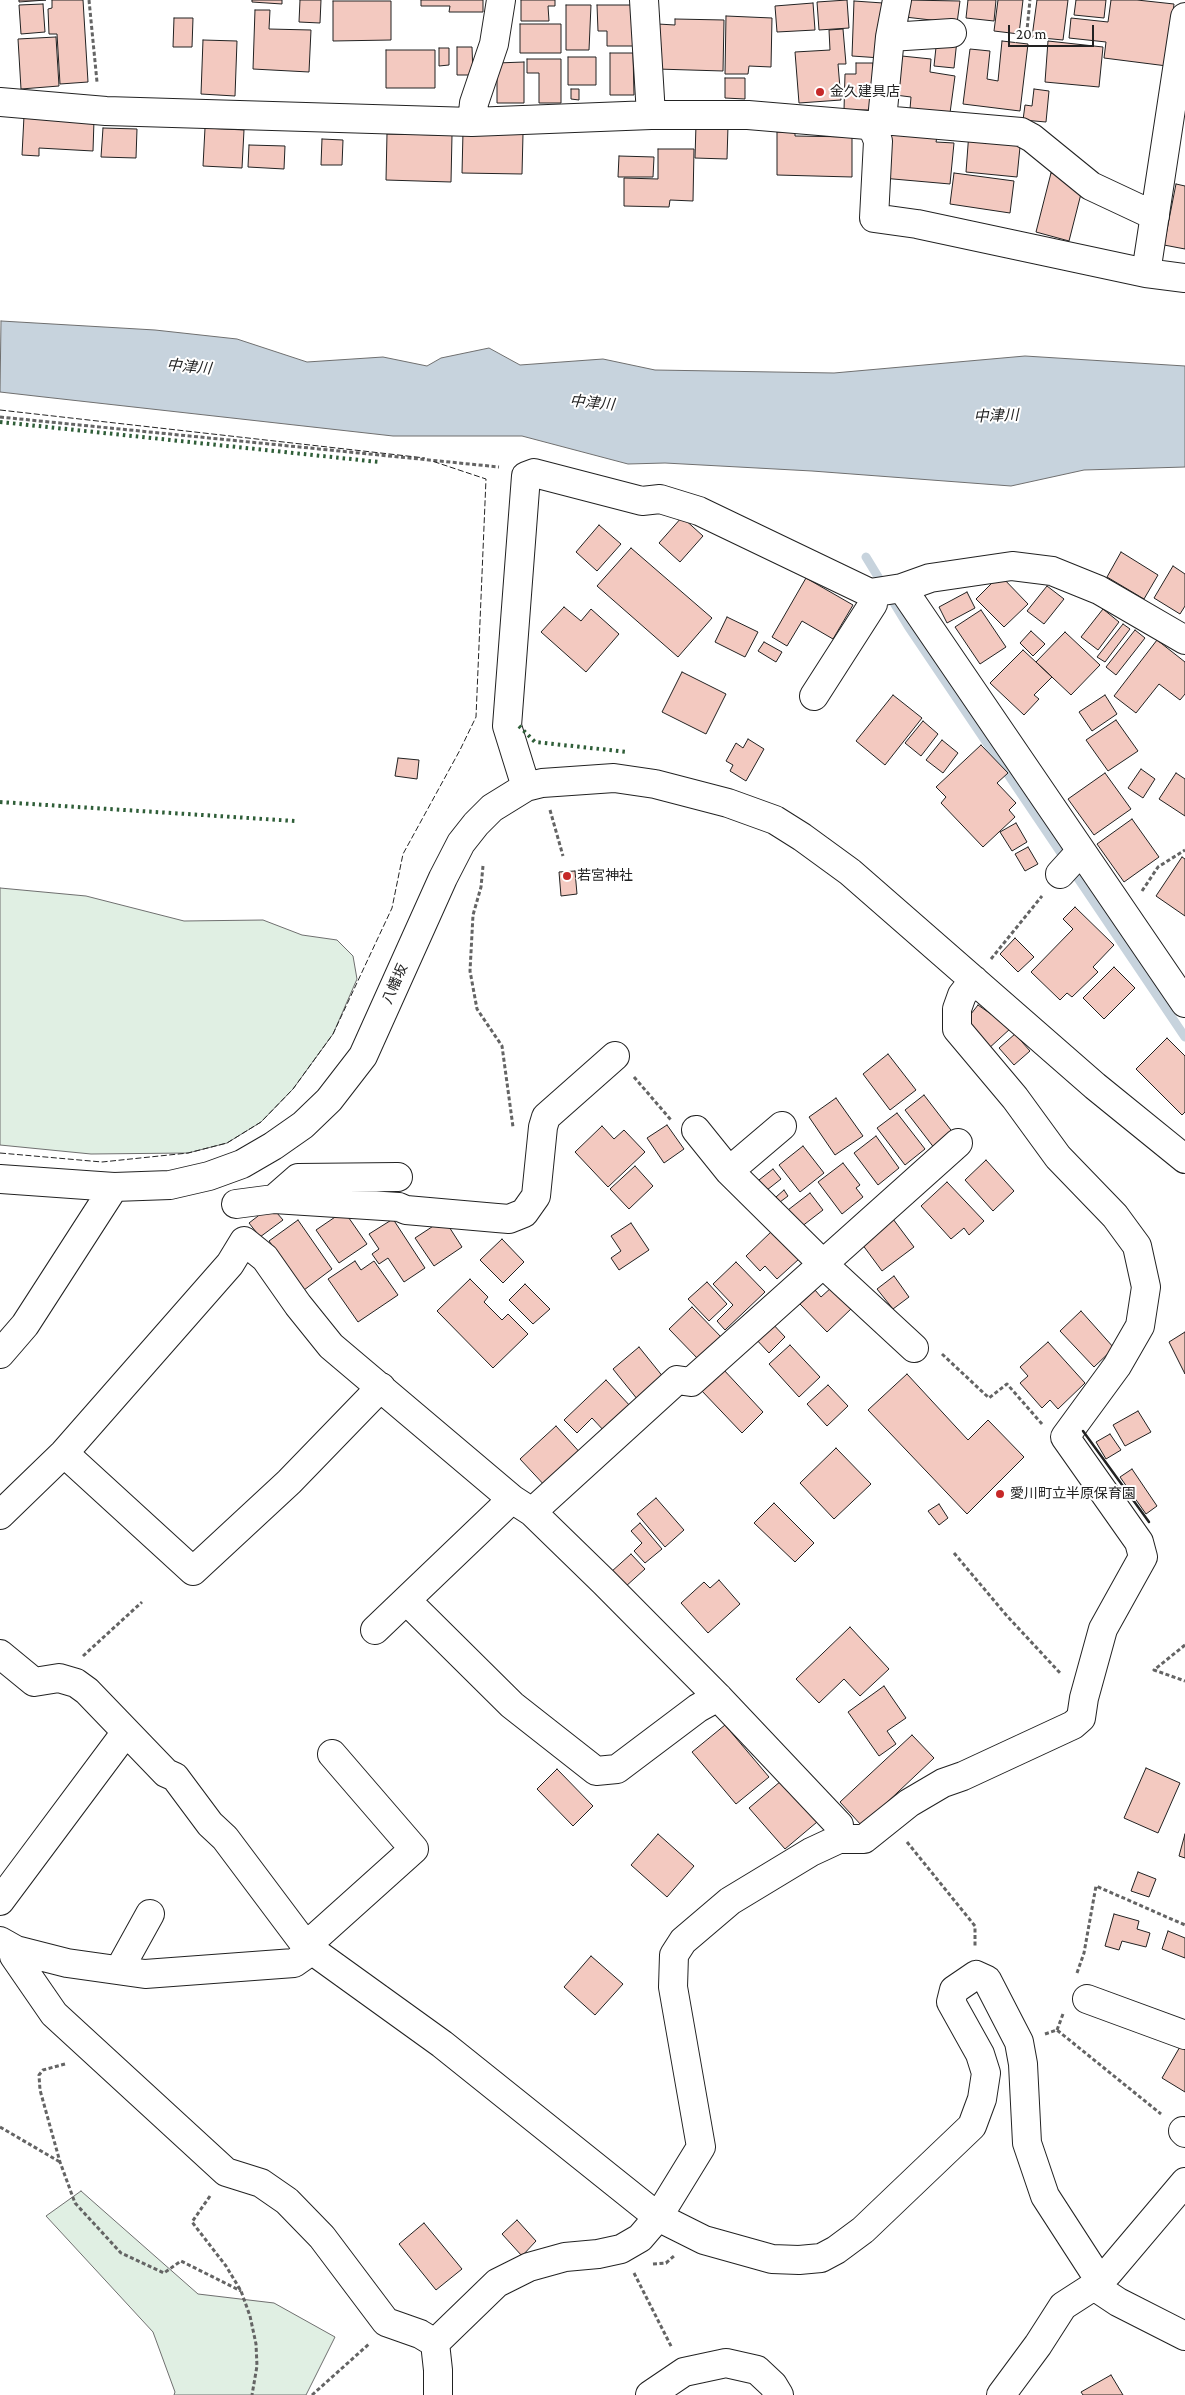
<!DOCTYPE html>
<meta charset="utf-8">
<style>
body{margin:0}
#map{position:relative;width:1185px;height:2395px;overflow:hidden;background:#fff;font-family:"Crimson Pro",serif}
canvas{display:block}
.scale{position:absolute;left:1008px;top:25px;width:86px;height:22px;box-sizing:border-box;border:2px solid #222;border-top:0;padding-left:6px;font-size:15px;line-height:18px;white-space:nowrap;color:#222;-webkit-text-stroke:4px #fff;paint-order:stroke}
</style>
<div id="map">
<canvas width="1185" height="2395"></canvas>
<div class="scale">20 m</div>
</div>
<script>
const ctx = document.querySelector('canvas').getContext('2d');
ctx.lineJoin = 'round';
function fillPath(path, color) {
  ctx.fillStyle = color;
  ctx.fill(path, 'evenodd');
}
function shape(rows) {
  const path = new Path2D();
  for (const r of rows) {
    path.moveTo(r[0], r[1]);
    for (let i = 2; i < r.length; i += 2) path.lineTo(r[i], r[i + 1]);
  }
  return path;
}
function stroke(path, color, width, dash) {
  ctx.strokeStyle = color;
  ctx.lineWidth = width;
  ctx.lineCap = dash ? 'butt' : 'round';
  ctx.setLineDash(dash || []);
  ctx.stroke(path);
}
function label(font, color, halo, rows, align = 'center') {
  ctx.font = font + ' "Crimson Pro","Noto Sans JP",serif';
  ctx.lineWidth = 4;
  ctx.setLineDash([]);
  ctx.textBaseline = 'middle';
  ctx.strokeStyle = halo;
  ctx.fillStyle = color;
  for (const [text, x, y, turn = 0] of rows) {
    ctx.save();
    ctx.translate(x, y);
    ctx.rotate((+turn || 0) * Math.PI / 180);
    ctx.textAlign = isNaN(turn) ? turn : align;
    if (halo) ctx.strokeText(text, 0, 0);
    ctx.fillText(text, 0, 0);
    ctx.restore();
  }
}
const green = shape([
 [0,888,86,896,184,921,263,920,302,935,337,940,353,956,357,979,333,1034,293,1089,261,1122,227,1143,188,1153,91,1154,0,1145,0,888],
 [81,2191,198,2294,274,2303,335,2337,306,2395,174,2395,175,2392,153,2332,46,2216,81,2191]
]);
const water = shape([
 [1,321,155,330,237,339,307,362,383,357,427,366,441,358,489,348,520,365,603,359,655,370,834,373,1025,356,1185,366,1185,467,1084,470,1011,486,812,471,665,463,628,464,522,436,393,436,44,397,0,392,1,321]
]);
const stream = shape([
 [866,557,908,626,1185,1037]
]);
const building = shape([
 [19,0,46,0,19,2,19,0],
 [52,0,83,0,88,82,60,84,57,34,49,34,48,9,52,8,52,0],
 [252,0,282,0,282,4,252,2,252,0],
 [300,0,321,0,320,23,299,22,300,0],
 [421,0,483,0,483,12,449,12,450,6,421,6,421,0],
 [521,0,555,0,555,6,548,6,549,21,521,21,521,0],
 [847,0,849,28,819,30,817,2,847,0],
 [907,0,960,1,957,23,905,17,907,0],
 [968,0,996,0,994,21,966,18,968,0],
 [998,0,1023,0,1019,34,994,31,998,0],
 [1037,0,1068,0,1063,40,1032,37,1037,0],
 [1076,0,1106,0,1104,18,1074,15,1076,0],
 [1111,0,1137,0,1174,4,1167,66,1104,58,1106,42,1069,38,1071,18,1108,22,1111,0],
 [333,1,391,1,391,40,333,41,333,1],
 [854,1,883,3,881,58,852,56,854,1],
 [813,3,815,30,777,32,775,6,813,3],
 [43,4,45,32,21,34,19,5,43,4],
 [566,5,591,5,589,50,566,50,566,5],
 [597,5,632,5,633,46,607,46,607,31,598,31,597,5],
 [255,10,270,10,269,29,311,30,309,72,253,69,255,10],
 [726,16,772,18,771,67,749,66,748,74,725,74,726,16],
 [174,18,193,18,192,47,173,47,174,18],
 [675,19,724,20,723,71,657,69,658,24,675,25,675,19],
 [520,24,561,24,561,53,520,53,520,24],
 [843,29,846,64,838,64,841,100,799,103,795,52,830,50,829,30,843,29],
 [56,37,59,86,21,89,18,39,56,37],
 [937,38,957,40,954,68,934,66,937,38],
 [203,40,237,41,235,96,201,94,203,40],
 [1002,41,1028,44,1020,111,963,104,970,49,990,51,987,79,998,81,1002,41],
 [1048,41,1103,47,1099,87,1045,82,1048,41],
 [457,47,472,47,473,75,457,75,457,47],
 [439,48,449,48,449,65,439,66,439,48],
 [386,50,435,50,435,88,386,88,386,50],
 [610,53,633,53,634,95,610,95,610,53],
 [892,55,931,59,930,72,955,76,950,113,910,109,911,97,887,94,892,55],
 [568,57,596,57,596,85,568,85,568,57],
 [527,59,561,59,561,103,539,103,539,73,527,73,527,59],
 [524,62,524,103,497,103,497,63,524,62],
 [856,63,873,63,871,110,844,110,845,74,856,74,856,63],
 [725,78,745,78,745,99,725,98,725,78],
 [571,89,579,89,579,100,571,99,571,89],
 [1034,89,1049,91,1046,122,1023,120,1025,105,1032,106,1034,89],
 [24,116,94,120,93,151,39,148,39,156,22,155,24,116],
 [696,125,728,126,727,159,695,158,696,125],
 [103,128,137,129,136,158,101,157,103,128],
 [205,128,244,130,242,168,203,166,205,128],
 [463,132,523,134,522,174,462,173,463,132],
 [777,132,795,132,795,136,852,137,852,177,777,175,777,132],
 [969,132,1021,137,1017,177,966,172,969,132],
 [885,133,937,137,936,142,954,143,950,184,882,178,885,133],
 [387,134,452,135,451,182,386,180,387,134],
 [322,139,343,140,342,165,321,165,322,139],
 [249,145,285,146,284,169,248,167,249,145],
 [658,149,694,149,693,201,670,200,669,207,624,206,624,178,658,179,658,149],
 [619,156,654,157,653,177,618,177,619,156],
 [954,173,1014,181,1010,213,950,204,954,173],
 [1051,173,1084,182,1069,241,1036,232,1051,173],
 [1176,184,1185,186,1185,249,1164,245,1176,184],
 [682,517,703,536,680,562,659,543,682,517],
 [599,525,621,544,597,571,576,552,599,525],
 [631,548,712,618,678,657,597,586,631,548],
 [1121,552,1158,575,1144,599,1107,577,1121,552],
 [1173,566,1185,574,1185,606,1180,614,1154,598,1173,566],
 [1000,575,1028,604,1004,627,976,599,1000,575],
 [806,578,853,605,833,639,802,621,787,646,772,637,806,578],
 [1047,586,1064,599,1044,624,1027,611,1047,586],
 [967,592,975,608,947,623,939,607,967,592],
 [564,607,581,621,591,609,619,634,586,672,541,632,564,607],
 [1103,609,1119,622,1098,650,1081,637,1103,609],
 [981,610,1006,647,980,664,955,627,981,610],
 [727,617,758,632,745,657,715,642,727,617],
 [1123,624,1130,629,1105,662,1097,657,1123,624],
 [1135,630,1145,638,1116,675,1106,667,1135,630],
 [1031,631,1045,644,1033,656,1020,643,1031,631],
 [1065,632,1100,665,1071,695,1036,662,1065,632],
 [1157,640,1185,662,1185,694,1180,700,1159,684,1136,713,1114,696,1157,640],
 [764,642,782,652,776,662,758,651,764,642],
 [1023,650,1052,677,1034,695,1039,699,1024,715,990,683,1023,650],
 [682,672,726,694,706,734,662,712,682,672],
 [893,695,922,718,885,765,856,741,893,695],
 [1105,695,1117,714,1092,731,1079,712,1105,695],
 [1116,720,1138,751,1108,771,1086,740,1116,720],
 [923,721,938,734,921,756,905,743,923,721],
 [748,739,764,749,746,781,730,771,733,765,726,761,736,743,743,748,748,739],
 [942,740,958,753,943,773,926,760,942,740],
 [981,745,1008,773,997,783,1016,803,1009,810,1015,817,983,847,941,803,946,797,936,787,981,745],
 [398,758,419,760,417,779,395,776,398,758],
 [1141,769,1155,779,1143,798,1128,788,1141,769],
 [1105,773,1131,809,1094,835,1068,799,1105,773],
 [1176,773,1185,779,1185,816,1159,799,1176,773],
 [1132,819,1159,857,1124,882,1097,844,1132,819],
 [1016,823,1027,842,1012,851,1000,832,1016,823],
 [1028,847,1038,864,1025,871,1015,854,1028,847],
 [1182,857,1185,859,1185,916,1156,896,1182,857],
 [575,871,577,894,561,896,559,872,575,871],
 [1075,907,1114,945,1093,967,1098,972,1072,997,1067,993,1060,1000,1031,972,1073,929,1063,919,1075,907],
 [1015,938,1034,957,1018,972,1000,954,1015,938],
 [1114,967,1135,988,1104,1019,1083,998,1114,967],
 [978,1005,1011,1028,987,1050,967,1019,978,1005],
 [1015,1034,1030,1051,1014,1065,999,1048,1015,1034],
 [1167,1038,1185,1056,1185,1112,1182,1115,1136,1069,1167,1038],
 [888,1054,916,1090,890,1110,863,1074,888,1054],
 [924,1095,954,1134,935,1149,905,1110,924,1095],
 [836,1098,863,1136,835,1155,809,1117,836,1098],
 [897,1113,925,1149,905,1165,877,1128,897,1113],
 [667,1125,684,1149,664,1163,647,1138,667,1125],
 [602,1126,614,1139,624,1130,645,1152,608,1187,575,1152,602,1126],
 [876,1136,899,1168,878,1185,854,1153,876,1136],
 [803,1146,824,1173,800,1192,779,1165,803,1146],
 [986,1160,1014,1191,993,1211,965,1180,986,1160],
 [843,1163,860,1185,856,1188,863,1197,842,1214,818,1182,843,1163],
 [635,1166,653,1186,629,1209,610,1189,635,1166],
 [773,1169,781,1179,767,1190,759,1180,773,1169],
 [947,1182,984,1221,969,1235,964,1228,951,1239,921,1206,947,1182],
 [784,1190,788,1196,780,1202,776,1197,784,1190],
 [810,1193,823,1210,801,1227,788,1210,810,1193],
 [271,1206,283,1220,260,1237,249,1223,271,1206],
 [344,1211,367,1244,339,1263,316,1230,344,1211],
 [393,1219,425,1268,404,1282,388,1258,379,1264,372,1254,379,1249,369,1234,393,1219],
 [444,1219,462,1247,434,1266,415,1238,444,1219],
 [893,1219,914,1247,882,1271,862,1244,893,1219],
 [298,1220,332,1269,304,1290,269,1241,298,1220],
 [631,1223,649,1250,619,1270,611,1258,621,1251,611,1236,631,1223],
 [772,1231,799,1259,777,1279,765,1266,760,1271,746,1256,772,1231],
 [502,1239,524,1262,503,1283,480,1260,502,1239],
 [355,1261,361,1270,374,1261,398,1295,358,1322,328,1279,355,1261],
 [736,1262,765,1292,725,1330,717,1321,733,1305,713,1284,736,1262],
 [894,1276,909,1297,893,1309,877,1289,894,1276],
 [470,1279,488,1297,484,1302,502,1320,508,1314,528,1334,493,1368,437,1311,470,1279],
 [707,1282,727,1304,709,1321,688,1299,707,1282],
 [525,1284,550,1309,533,1324,509,1300,525,1284],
 [832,1287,852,1308,827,1332,800,1304,815,1290,821,1297,832,1287],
 [692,1307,723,1339,700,1361,669,1329,692,1307],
 [1081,1311,1114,1348,1094,1367,1060,1331,1081,1311],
 [770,1321,785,1337,769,1353,754,1337,770,1321],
 [1185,1332,1185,1374,1169,1342,1185,1332],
 [1048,1342,1085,1383,1058,1409,1050,1400,1042,1408,1020,1383,1028,1376,1020,1367,1048,1342],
 [790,1345,820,1377,799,1397,769,1364,790,1345],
 [639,1347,664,1378,638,1400,613,1369,639,1347],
 [723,1369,763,1412,742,1433,701,1390,723,1369],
 [907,1374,968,1440,988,1420,1024,1457,967,1514,868,1410,907,1374],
 [606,1380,632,1408,606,1433,592,1418,577,1433,564,1420,606,1380],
 [828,1385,848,1406,827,1426,807,1404,828,1385],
 [1138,1411,1151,1432,1125,1446,1113,1425,1138,1411],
 [556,1426,583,1456,547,1488,520,1459,556,1426],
 [1110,1434,1121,1450,1106,1459,1096,1442,1110,1434],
 [836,1448,871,1484,834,1519,800,1483,836,1448],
 [1132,1469,1157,1506,1146,1514,1120,1477,1132,1469],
 [656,1498,684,1530,665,1547,637,1514,656,1498],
 [774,1503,814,1543,795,1562,754,1523,774,1503],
 [939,1504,948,1518,939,1525,928,1511,939,1504],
 [640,1523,662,1549,645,1563,634,1551,642,1543,631,1531,640,1523],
 [631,1554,645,1569,625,1587,611,1572,631,1554],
 [719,1580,740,1604,708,1633,681,1603,704,1582,710,1588,719,1580],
 [850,1627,889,1669,860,1696,844,1679,819,1703,796,1679,850,1627],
 [884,1686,906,1718,887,1731,896,1744,879,1756,848,1712,884,1686],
 [725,1725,769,1777,736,1804,692,1752,725,1725],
 [912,1735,934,1758,862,1826,840,1802,912,1735],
 [1146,1768,1180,1783,1158,1833,1124,1818,1146,1768],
 [557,1769,593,1806,573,1826,537,1789,557,1769],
 [781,1781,817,1822,785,1849,749,1808,781,1781],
 [658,1834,694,1866,667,1897,631,1865,658,1834],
 [1185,1834,1185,1858,1179,1856,1185,1834],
 [1138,1872,1156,1879,1149,1897,1131,1891,1138,1872],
 [1114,1914,1139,1921,1137,1929,1150,1933,1146,1947,1122,1941,1119,1950,1105,1946,1114,1914],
 [1168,1931,1185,1938,1185,1958,1162,1949,1168,1931],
 [591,1956,623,1984,595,2015,564,1987,591,1956],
 [1181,2045,1185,2047,1185,2092,1162,2078,1181,2045],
 [517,2220,536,2241,522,2256,502,2234,517,2220],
 [424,2223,462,2269,436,2290,399,2244,424,2223],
 [1111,2375,1123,2395,1083,2395,1081,2392,1111,2375]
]);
const path = shape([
 [89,0,97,82],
 [1026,40,1030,0],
 [0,417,499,467],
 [550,810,563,856],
 [483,866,481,887,473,915,470,971,477,1009,502,1046,513,1127],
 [1142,891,1158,867,1185,850],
 [991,959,1042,896],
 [634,1077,671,1120],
 [942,1354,989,1398,1007,1384,1042,1424],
 [954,1553,1007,1616,1061,1674],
 [1185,1645,1154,1670,1185,1681],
 [83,1656,142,1602],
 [907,1842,975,1926,975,1946],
 [1077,1973,1084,1953,1096,1886,1185,1925],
 [1057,2030,1063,2014],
 [1045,2034,1057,2030,1161,2114],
 [65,2064,43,2070,39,2075,40,2090,60,2162,75,2203,121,2253,164,2273,181,2261,241,2291],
 [0,2127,60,2162],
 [210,2196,192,2222,226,2266,241,2291,250,2316,256,2344,257,2366,252,2395],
 [653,2264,666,2263,674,2256],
 [634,2273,672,2348],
 [312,2395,369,2344]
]);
const minor = shape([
 [501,0,494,44,474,103,472,122,651,115,748,115,867,125,874,131,878,141,874,218,917,224,1146,273],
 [644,0,651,115],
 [1185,17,1146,273,1185,278],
 [890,37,952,33],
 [0,102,106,111,472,122],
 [874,131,882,120,1021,132,1032,138,1091,186,1155,216],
 [874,131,882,120,890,37,897,0],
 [902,588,1185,1003],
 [814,696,873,604,870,593],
 [526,787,507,726,526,476,534,473,642,501,660,499,699,511,870,593,902,588,930,578,1012,566,1052,571,1099,590,1185,640],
 [1060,874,1080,852],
 [696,1130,729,1171,822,1263,914,1348],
 [729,1171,782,1126],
 [0,1179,114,1187,170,1185,209,1176,242,1164,273,1146,303,1125,329,1100,363,1056,443,878,461,843,476,824,492,808,526,787,542,783,614,778,655,784,728,803,775,820,802,837,850,872,1095,1086,1185,1159],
 [274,1199,298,1178,398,1177],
 [236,1204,274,1199,399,1207,406,1210,497,1218,509,1219,524,1213,536,1196,543,1127,546,1117,615,1056],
 [0,1354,25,1325,114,1187],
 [64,1453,193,1571,289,1482,381,1387],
 [532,1512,677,1380,691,1382,958,1143],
 [0,1515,64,1453,230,1264,244,1241,265,1258,298,1305,331,1346,512,1499,532,1512,604,1582,718,1697,839,1825,839,1839],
 [407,1601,512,1705,596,1771,617,1769,698,1708,718,1697],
 [375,1630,512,1499],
 [0,1654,34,1682,59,1678,76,1683,87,1691,166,1773,175,1777,210,1824,225,1838,306,1946,414,1849,332,1754],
 [0,1901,126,1732],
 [0,1941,16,1950,67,1963,145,1974,294,1963,304,1956,306,1946,442,2044,658,2217,704,2240,772,2259,799,2260,821,2258,836,2250,863,2230,972,2126,982,2099,986,2073,980,2054,951,2002,954,1990,976,1975,987,1980,1019,2042,1023,2064,1027,2143,1045,2196,1100,2281],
 [16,1950,14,1956,54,2014,226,2172,261,2183,287,2201,322,2237,386,2322,420,2334,435,2343],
 [119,1970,150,1914],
 [1087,1999,1185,2035],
 [1183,2131,1185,2133],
 [1094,2286,1118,2302,1185,2336],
 [438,2395,438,2370,435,2343,497,2283,529,2267,565,2257,598,2254,621,2249,640,2238,658,2217,701,2147,673,1987,674,1955,683,1941,730,1901,811,1852,839,1839,864,1839,909,1803,943,1783,963,1776,1073,1725,1081,1718,1084,1698,1103,1629,1143,1557,1139,1542,1065,1437,1117,1366,1140,1326,1146,1287,1137,1246,1115,1216,1058,1157,1015,1098,957,1029,957,1009,962,995,974,980],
 [650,2395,684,2372,726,2363,757,2370,773,2385,779,2395],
 [1001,2395,1038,2345,1063,2306,1094,2286,1108,2273,1185,2182]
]);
const hedge = shape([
 [0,422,379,462],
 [519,726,535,742,628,752],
 [0,802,295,821]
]);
const fence = shape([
 [0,410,425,458],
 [0,1153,102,1162,188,1153,227,1143,261,1122,293,1089,333,1034,392,908,403,854,460,750,476,717,486,479,432,461]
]);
const wall = shape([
 [1083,1431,1149,1522]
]);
const markers = [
 [820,92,5,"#c62828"],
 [567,876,5,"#c62828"],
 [1000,1494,5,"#c62828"]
];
const poiNames = [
 ["金久建具店",830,92],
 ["若宮神社",577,876],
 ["愛川町立半原保育園",1010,1494]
];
const streetNames = [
 ["八幡坂",395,984,-66]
];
const waterNames = [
 ["中津川",189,367,5],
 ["中津川",592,403,5],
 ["中津川",996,416,-2]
];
fillPath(green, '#e0efe3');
stroke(green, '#6f6f6f', 1);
fillPath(water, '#c7d3dd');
stroke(water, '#6f6f6f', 1);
stroke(stream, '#c7d3dd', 9);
fillPath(building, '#f3c9c0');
stroke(building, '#222', 1);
stroke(minor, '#222', 30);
stroke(path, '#646464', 3, [4, 2.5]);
stroke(minor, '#fff', 28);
stroke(hedge, '#2f5e38', 4, [2.5, 4]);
stroke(fence, '#222', 1, [6, 2.5]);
stroke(wall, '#222', 2.5);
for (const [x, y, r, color] of markers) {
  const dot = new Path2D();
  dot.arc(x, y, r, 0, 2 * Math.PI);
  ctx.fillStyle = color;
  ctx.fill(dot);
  stroke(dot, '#fff', 2);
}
label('14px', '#222', '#fff', poiNames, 'left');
label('14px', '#222', '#fff', streetNames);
label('italic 15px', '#222', '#fff', waterNames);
</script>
